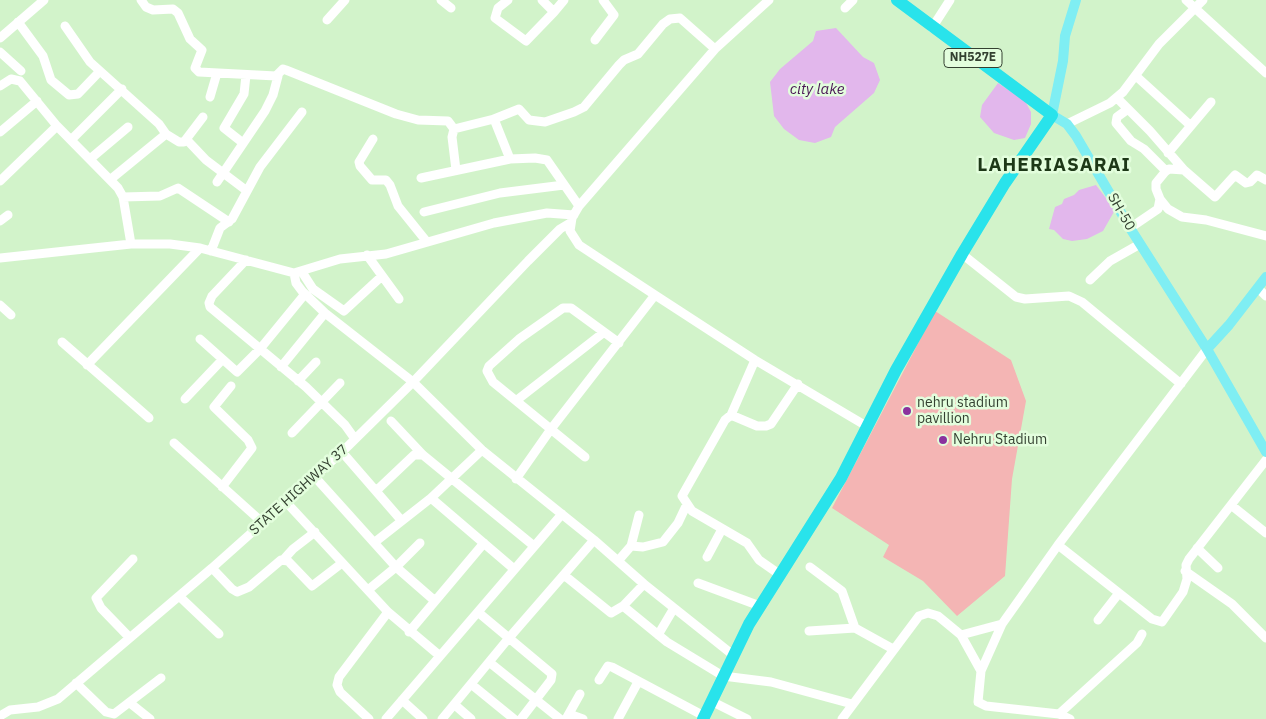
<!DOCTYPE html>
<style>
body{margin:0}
canvas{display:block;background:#d2f3ca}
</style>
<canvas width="1266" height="719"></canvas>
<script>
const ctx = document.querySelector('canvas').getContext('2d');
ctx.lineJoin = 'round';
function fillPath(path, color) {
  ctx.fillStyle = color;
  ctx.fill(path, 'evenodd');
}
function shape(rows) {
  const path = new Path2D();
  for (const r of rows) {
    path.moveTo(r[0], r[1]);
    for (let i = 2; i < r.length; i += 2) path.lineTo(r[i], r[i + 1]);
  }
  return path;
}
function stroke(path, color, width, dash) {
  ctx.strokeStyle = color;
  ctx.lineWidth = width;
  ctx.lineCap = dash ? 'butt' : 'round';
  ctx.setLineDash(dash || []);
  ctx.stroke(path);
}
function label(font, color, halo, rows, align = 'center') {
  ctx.font = font + ' "IBM Plex Sans",sans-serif';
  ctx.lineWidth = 5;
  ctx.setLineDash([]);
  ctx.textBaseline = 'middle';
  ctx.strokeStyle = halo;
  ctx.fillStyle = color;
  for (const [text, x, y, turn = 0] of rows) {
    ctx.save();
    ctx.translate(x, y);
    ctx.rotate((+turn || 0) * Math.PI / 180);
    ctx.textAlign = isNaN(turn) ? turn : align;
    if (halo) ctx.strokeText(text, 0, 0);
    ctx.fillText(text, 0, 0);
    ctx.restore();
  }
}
const green = shape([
 [935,311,1011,360,1026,401,1012,479,1005,576,957,616,923,581,883,557,889,545,832,508]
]);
const water = shape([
 [836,28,863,57,874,63,880,80,874,93,835,127,831,137,815,143,799,140,784,129,774,116,770,82,780,69,813,41,816,31],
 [998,83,1025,101,1031,112,1031,124,1025,138,1014,140,994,133,980,117,982,105],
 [1096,185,1115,210,1103,231,1087,239,1072,241,1063,239,1054,230,1049,229,1055,207,1062,204,1064,199,1074,195,1079,190]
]);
const minor = shape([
 [141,0,146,7,153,10,173,9,178,13,190,39,202,50,195,68,199,72,276,76,283,69,286,70,396,114,418,120,448,121,454,129,494,119,519,109,529,120,545,122,574,112,584,107,619,65,624,60,638,54,663,24,670,19,680,18,715,49],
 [441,0,451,8],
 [508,0,498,8,495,18,526,41,554,12],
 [542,0,554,12,564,0],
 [769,0,715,49,579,206,572,218,570,231,579,245,655,295,755,360,868,427],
 [1186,0,1266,73],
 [845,8,853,0],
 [327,20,345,0],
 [18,22,43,56,51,80,69,95,78,94,100,71],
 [65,26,90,62,159,124,166,134,179,142,184,142,203,117],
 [932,28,950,0],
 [0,38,44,0],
 [595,40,614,15,603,0],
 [0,52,21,71],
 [1136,76,1191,126],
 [0,86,11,79,20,81,57,126,118,188,123,197,131,244],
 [210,97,217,73],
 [1117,98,1150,131,1184,170,1169,169,1165,172,1156,183,1156,189,1160,199,1158,209,1130,228],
 [1128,109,1117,117,1116,123,1131,141,1144,149,1166,171],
 [494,119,510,159,535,158,547,160,579,206],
 [1067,124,1110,103,1123,92,1159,44,1203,0],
 [454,129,452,137,456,170],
 [0,132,37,101],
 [373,139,359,162,360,166,372,180,386,180,390,185,398,206,427,242],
 [71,140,122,89],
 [187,140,206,160,247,191],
 [243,143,224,128,244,94,246,75],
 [1168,153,1211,102],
 [90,159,128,127],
 [1184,170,1215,197,1235,175,1246,183,1250,182,1257,175,1266,180],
 [421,178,510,159],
 [111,179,166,134],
 [0,181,57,126],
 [217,182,265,111,273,95,278,76],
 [123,197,160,196,178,188,229,222],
 [1160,199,1168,209,1182,217,1206,220,1266,236],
 [424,212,500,193,564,185],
 [0,221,8,215],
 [211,251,220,228,232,219,260,167,302,112],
 [962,254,1016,297,1025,299,1069,296,1082,302,1181,384],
 [367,255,399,299],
 [0,258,131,244,170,244,200,248,294,273,340,259,386,254,494,223,547,213,574,215],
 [246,260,212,296,209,303,210,307,306,387,345,425,355,439],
 [302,272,313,289,344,311,382,276],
 [294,273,296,283,302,291,325,313,413,382,482,450,594,540,644,584,733,655],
 [1090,280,1110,261,1140,244],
 [1258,288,1266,296],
 [0,305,11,315],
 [200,339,237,372,260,349,305,294],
 [62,342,149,418],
 [755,360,731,415,725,420,682,496,692,511,747,543,759,560,779,574],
 [87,365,200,248],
 [281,367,325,313],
 [298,381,316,362],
 [185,399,222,360],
 [517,400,603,333],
 [731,415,757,426,766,426,771,424,798,384],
 [391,421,423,455,534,546],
 [292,433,340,383],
 [174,443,263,523],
 [342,452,401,520],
 [585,457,493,382,487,371,489,366,519,339,563,308,571,308,619,343],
 [314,476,396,567,435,601],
 [516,479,551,429,655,295],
 [222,487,252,448,248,440,214,407,231,386],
 [376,491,414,455,423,455],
 [431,498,514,569],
 [286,502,388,612,440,656],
 [1231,505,1266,533],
 [375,542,431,498,482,450],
 [1058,545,1152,619,1162,622,1183,592,1187,579,1186,565,1189,559,1266,460],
 [631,546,639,515],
 [1197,548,1218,568],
 [707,557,722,529],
 [284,559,293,549,315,532],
 [618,561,631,546,643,547,663,542,678,523,687,504],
 [810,567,842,591,855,628,893,649],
 [212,568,232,589,237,592,249,587,281,560,288,561,312,586,342,563],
 [1185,571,1232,604,1266,638],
 [564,575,611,613,623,606,644,584],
 [698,583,760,606],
 [368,590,396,567,420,543],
 [179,596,219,634],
 [623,606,667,642,723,676,771,682,852,704],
 [479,613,552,674,551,680,521,719],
 [1098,620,1119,593],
 [1002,624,981,671,978,702,986,706,1059,714,1070,719],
 [809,631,855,628],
 [409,632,484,543],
 [658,635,674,608],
 [961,635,981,671],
 [129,637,101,608,96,598,133,559],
 [489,662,560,719],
 [599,680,608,666,612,667,704,716],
 [76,683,106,712,114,714,161,678],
 [471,684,514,719],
 [402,700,423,719],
 [711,701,747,719],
 [130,703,150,719],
 [455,705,471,719],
 [569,714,583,719],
 [1059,714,1137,643,1142,634],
 [0,716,10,710,38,707,58,699,212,568,342,452,413,382,528,261,560,229,570,223],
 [369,719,340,692,337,685,339,677,388,612],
 [386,719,562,514],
 [442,719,508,639,594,540],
 [566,719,580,694],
 [618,719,638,682],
 [842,719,919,616,928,613,938,616,961,635,1002,624,1058,545,1207,349]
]);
const major = shape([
 [1076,0,1065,36,1063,61,1052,115,1067,124,1076,136,1130,228,1207,349,1266,452],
 [1207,349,1229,325,1266,277]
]);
const highway = shape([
 [703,719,749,624,841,478,896,370,962,254,1005,183,1052,115,897,0]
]);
const markers = [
 [907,411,5,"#8b329e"],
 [943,440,5,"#8b329e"]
];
const shields = [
 [973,58,58]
];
const shieldNames = [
 ["NH527E",973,58]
];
const streetNames = [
 ["SH-50",1121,212,60],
 ["STATE HIGHWAY 37",299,490,-42]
];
const poiNames = [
 ["nehru stadium",917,403],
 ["pavillion",917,419],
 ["Nehru Stadium",953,440]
];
const waterNames = [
 ["city lake",817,90]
];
const districtNames = [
 ["LAHERIASARAI",1054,166]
];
fillPath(green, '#f4b5b4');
fillPath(water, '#e2b7ec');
stroke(minor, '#fff', 9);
stroke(major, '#7feef3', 10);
stroke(highway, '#29e3eb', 12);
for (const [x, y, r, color] of markers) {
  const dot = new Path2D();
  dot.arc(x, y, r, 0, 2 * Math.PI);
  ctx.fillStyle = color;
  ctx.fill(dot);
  stroke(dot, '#e3fedd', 2);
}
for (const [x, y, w] of shields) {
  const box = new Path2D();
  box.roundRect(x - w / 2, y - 9.5, w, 19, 4);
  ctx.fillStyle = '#e3fedd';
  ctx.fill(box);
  stroke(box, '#344131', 1);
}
label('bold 12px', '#344131', null, shieldNames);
label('14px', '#344131', '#e3fedd', streetNames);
label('14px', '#344131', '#e3fedd', poiNames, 'left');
label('italic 15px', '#4a1755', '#e3fedd', waterNames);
ctx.letterSpacing = '1px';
label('bold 19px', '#1d3817', '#e3fedd', districtNames);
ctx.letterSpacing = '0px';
</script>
